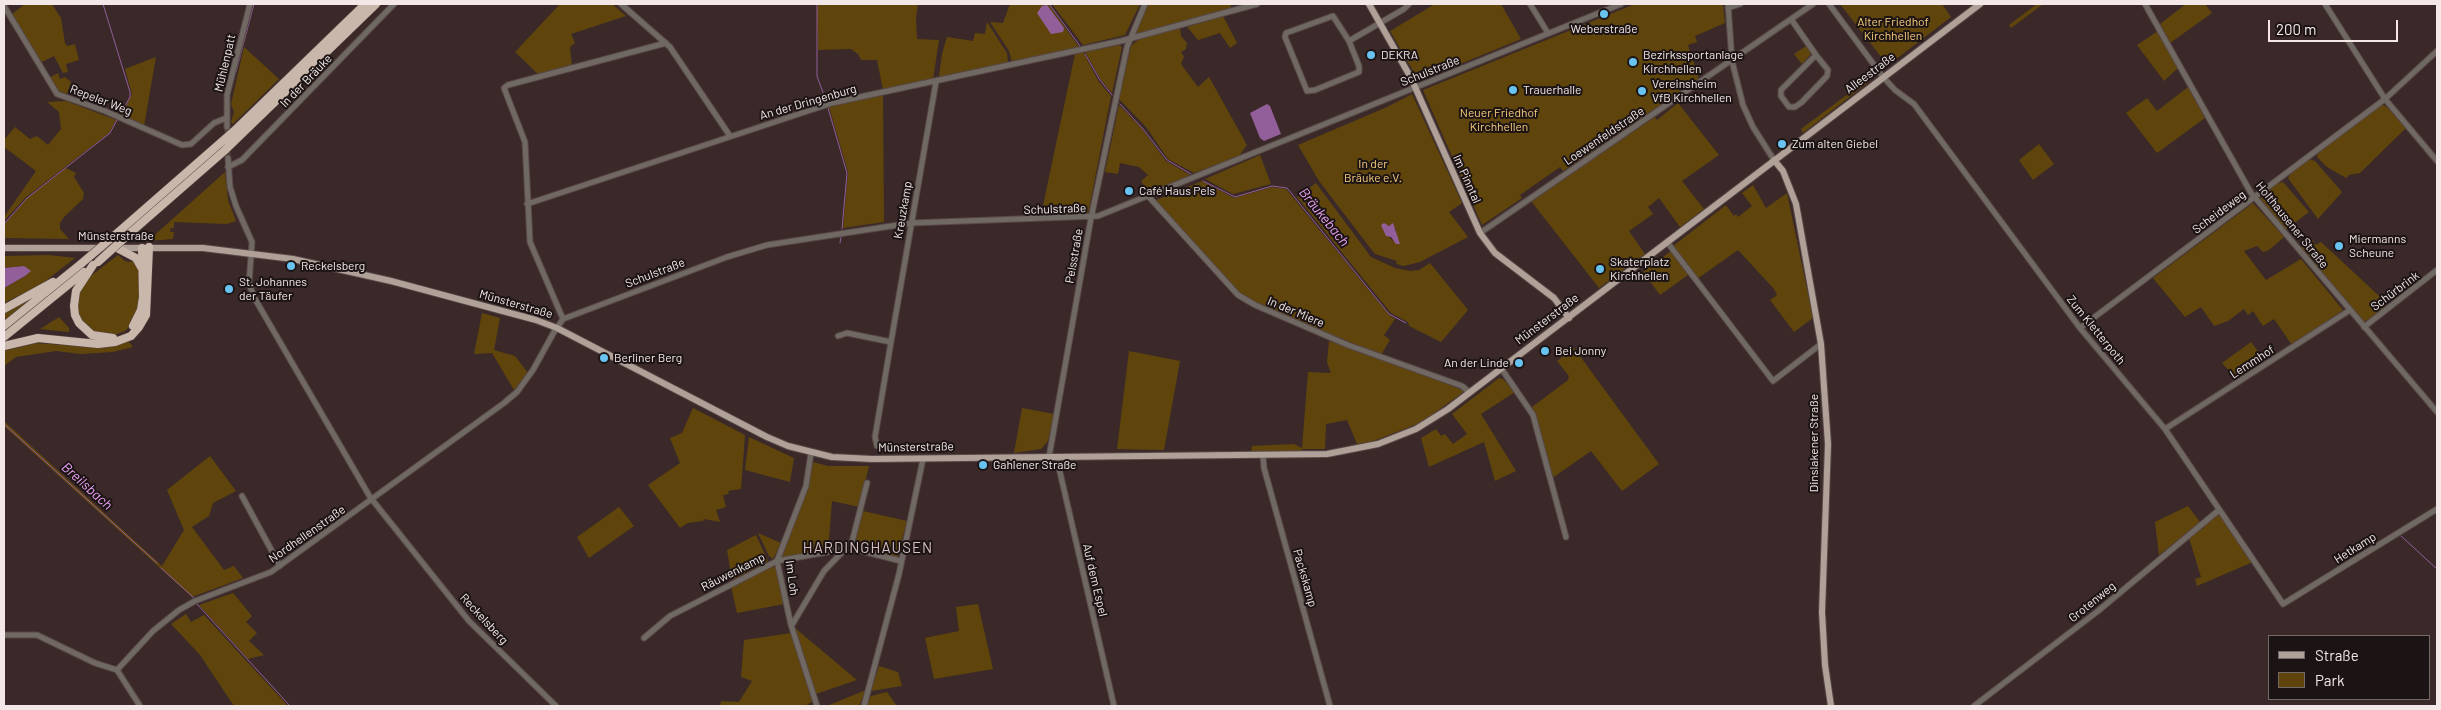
<!DOCTYPE html>
<meta charset="utf-8">
<style>
body{margin:0}
#map{position:relative;width:2441px;height:710px;overflow:hidden;background:#3a2928;font-family:Barlow,sans-serif}
canvas{display:block}
.frame{position:absolute;inset:0;border:5px solid #f3e8e7;pointer-events:none}
.legend{position:absolute;left:2268px;top:635px;width:162px;height:65px;box-sizing:border-box;background:#1c1414;border:1px solid #726968;margin:0;padding:6px 9px;list-style:none;font-size:15px;color:#f3e8e7}
.legend li{display:flex;align-items:center;gap:10px;height:25px}
.legend b{width:25px;border:1px solid #726968}
.scale{position:absolute;left:2268px;top:20px;width:130px;height:22px;box-sizing:border-box;border:2px solid #f3e8e7;border-top:0;padding-left:6px;font-size:15px;line-height:18px;white-space:nowrap;color:#f3e8e7;-webkit-text-stroke:4px #1c1414;paint-order:stroke}
</style>
<div id="map">
<canvas width="2441" height="710"></canvas>
<div class="frame"></div>
<ul class="legend">
<li><b style="height:6px;background:#afa098"></b>Straße</li>
<li><b style="height:14px;background:#5f450c"></b>Park</li>
</ul>
<div class="scale">200 m</div>
</div>
<script>
const ctx = document.querySelector('canvas').getContext('2d');
ctx.lineJoin = 'round';
function fillPath(path, color) {
  ctx.fillStyle = color;
  ctx.fill(path, 'evenodd');
}
function shape(rows) {
  const path = new Path2D();
  for (const r of rows) {
    path.moveTo(r[0], r[1]);
    for (let i = 2; i < r.length; i += 2) path.lineTo(r[i], r[i + 1]);
  }
  return path;
}
function stroke(path, color, width, dash) {
  ctx.strokeStyle = color;
  ctx.lineWidth = width;
  ctx.lineCap = dash ? 'butt' : 'round';
  ctx.setLineDash(dash || []);
  ctx.stroke(path);
}
function label(font, color, halo, rows, align = 'center') {
  ctx.font = font + ' Barlow,sans-serif';
  ctx.lineWidth = 4;
  ctx.setLineDash([]);
  ctx.textBaseline = 'middle';
  ctx.strokeStyle = halo;
  ctx.fillStyle = color;
  for (const [text, x, y, turn = 0] of rows) {
    ctx.save();
    ctx.translate(x, y);
    ctx.rotate((+turn || 0) * Math.PI / 180);
    ctx.textAlign = isNaN(turn) ? turn : align;
    if (halo) ctx.strokeText(text, 0, 0);
    ctx.fillText(text, 0, 0);
    ctx.restore();
  }
}
const green = shape([
 [25,4,52,4,61,18,65,43,67,46,75,44,79,60,66,64,68,72,63,73,54,56,40,63,12,14],
 [560,4,612,4,626,16,571,34,575,43,570,47,572,67,539,75,515,52],
 [817,4,918,4,916,19,917,39,939,40,933,80,883,90,877,60,861,60,858,54,851,49,818,50],
 [1010,4,1048,4,1079,47,1012,62,1009,51,990,22,1003,23],
 [1052,4,1140,4,1125,35,1083,45],
 [1148,4,1230,4,1232,8,1136,34,1135,31],
 [1435,4,1501,4,1521,39,1419,81,1390,31],
 [1635,4,1723,4,1725,23,1695,36,1697,42,1688,45,1699,79,1563,171,1560,167,1520,195,1522,198,1482,225,1423,90],
 [1840,4,1942,4,1951,17,1891,63,1885,62],
 [2037,4,2043,4,2011,28,2009,25],
 [2186,4,2205,4,2212,13,2170,43,2160,24],
 [1223,16,1237,43,1230,48,1220,33,1198,40,1187,27],
 [987,22,1007,53,1008,63,941,78,939,76,942,54,947,37,973,41,975,33,985,34],
 [1180,27,1181,36,1187,43,1186,49,1181,52,1184,57,1181,64,1198,87,1209,77,1247,145,1239,156,1194,173,1168,159,1146,127,1119,99,1131,46,1138,40],
 [2158,31,2178,68,2164,81,2137,45],
 [1119,45,1122,47,1112,93,1101,80,1085,52],
 [1806,46,1811,54,1802,64,1794,54],
 [244,47,279,79,233,124,231,122,234,112,231,104],
 [1083,52,1099,82,1111,96,1088,214,1041,215,1075,54],
 [156,57,144,126,121,116,132,94,125,69],
 [58,73,60,79,65,77,71,82,67,94,59,91,49,78],
 [1868,79,1870,81,1803,133,1801,129],
 [2188,87,2205,118,2157,153,2126,113,2147,98,2157,111],
 [1412,94,1462,203,1449,212,1468,237,1420,262,1404,266,1396,264,1397,261,1375,254,1371,249,1319,181,1298,145,1387,107],
 [1388,225,1396,229,1396,237,1399,241,1393,241,1388,236],
 [883,95,884,222,843,228,848,172,829,107],
 [66,101,116,120,109,133,26,197,5,220,4,217,36,171,4,147,4,140,15,127,30,139,37,136,48,145,61,129,59,112,47,102],
 [1678,103,1719,155,1682,181,1704,209,1680,227,1659,198,1648,207,1653,214,1629,231,1645,254,1599,288,1531,201,1655,117,1657,120],
 [2381,104,2387,107,2406,128,2360,173,2349,175,2346,178,2327,167,2317,157,2318,153],
 [1119,105,1142,129,1166,161,1190,175,1148,193,1141,181,1148,175,1139,167,1120,163,1118,174,1105,172],
 [2039,144,2054,164,2033,180,2019,160],
 [1260,155,1271,184,1233,194,1205,179],
 [2309,159,2315,161,2342,192,2318,219,2288,178,2291,173],
 [66,168,76,173,74,177,84,193,83,199,64,217,60,223,60,229,69,239,4,238,4,225,27,198],
 [225,172,228,200,236,221,227,224,174,222,174,228,171,228,170,232,174,232,173,239,148,241],
 [1202,181,1234,198,1272,187,1286,189,1389,315,1395,319,1384,335,1390,340,1381,355,1270,309,1252,301,1237,290,1154,201],
 [2283,182,2309,212,2284,231,2259,200,2276,184],
 [1316,183,1371,257,1395,268,1410,271,1419,270,1430,263,1468,310,1441,342,1409,326,1408,322,1391,313,1297,197],
 [1753,185,1766,208,1787,193,1813,318,1794,332,1770,300,1777,295,1774,289,1738,250,1697,279,1673,246,1726,205,1734,216,1736,214,1738,217,1752,206,1742,193],
 [2253,203,2284,237,2269,250,2263,252,2257,246,2244,251,2266,280,2301,259,2343,310,2292,345,2274,319,2263,326,2253,311,2248,315,2244,309,2228,321,2214,326,2201,307,2185,317,2153,278],
 [2311,238,2316,245,2321,242,2390,306,2364,322,2299,249],
 [1671,251,1688,275,1660,295,1643,272],
 [49,255,75,258,39,286,4,303,4,288,25,276,24,266,4,268,4,256],
 [118,255,125,261,129,262,136,260,138,264,140,304,132,324,125,331,112,336,98,335,81,322,77,310,80,290,88,278],
 [30,300,4,321,4,312],
 [482,313,500,318,494,350,515,356,528,373,514,390,492,353,474,354],
 [59,317,69,328,69,332,40,329],
 [128,341,133,347,113,352,81,354,56,351,16,357,4,366,4,351,36,343,103,348],
 [1329,341,1363,352,1465,391,1420,423,1368,443,1357,444,1347,420,1326,424,1325,449,1302,449,1303,452,1251,452,1252,446,1294,444,1302,448,1308,372,1331,373,1327,362],
 [2251,342,2266,362,2237,379,2222,363],
 [1574,348,1659,464,1622,491,1591,451,1551,479,1532,407,1568,380,1569,376,1557,361],
 [1129,351,1180,361,1164,450,1117,449],
 [1499,378,1503,379,1515,392,1481,414,1516,471,1495,481,1484,442,1429,467,1421,438,1436,429,1441,436,1445,434,1453,444,1467,434,1452,414],
 [693,408,745,435,741,489,728,491,729,494,723,495,726,507,716,510,720,522,704,519,703,521,688,523,680,528,648,485,680,463,670,438,682,433],
 [1022,408,1054,414,1048,441,1041,449,1014,453],
 [4,421,162,566,184,530,167,490,210,456,236,491,213,503,209,516,192,527,224,570,234,566,243,578,192,597,4,426],
 [749,437,794,458,790,482,745,470],
 [813,462,828,466,869,466,859,507,832,501,828,551,784,558,782,555,806,494],
 [2188,506,2200,522,2159,555,2155,522],
 [619,507,634,526,589,558,577,537],
 [863,511,907,521,897,558,854,547,852,544],
 [2220,515,2253,562,2197,586,2195,579,2201,577,2189,538,2202,528,2203,529,2206,523,2215,516],
 [758,533,781,543,773,559,769,556],
 [756,535,768,561,732,580,727,550],
 [771,565,776,568,784,604,737,613,731,586],
 [233,593,252,616,246,622,257,633,249,641,264,655,248,659,199,605],
 [978,604,993,669,934,679,925,638,959,631,956,607],
 [186,614,191,622,204,615,288,706,234,706,200,655,171,624],
 [795,628,857,680,816,694],
 [791,633,813,701,805,706,720,706,721,701,739,702,752,681,741,677,744,640],
 [879,666,898,672,902,686,871,691],
 [866,690,859,706,827,706],
 [887,692,897,706,866,706,871,696]
]);
const water = shape([
 [1047,5,1064,28,1063,32,1051,34,1037,13,1042,6],
 [1267,104,1270,106,1281,134,1264,141,1260,138,1250,113],
 [1384,223,1389,226,1393,223,1400,244,1396,244,1391,237,1386,236,1381,225],
 [24,266,31,271,25,276,4,288,4,268]
]);
const stream = shape([
 [103,4,130,92,130,97,121,114],
 [817,4,817,76,826,101],
 [1049,4,1080,46],
 [1085,54,1100,80,1112,95],
 [236,72,254,4],
 [1120,104,1143,129,1167,160,1191,174],
 [828,108,847,173,842,229],
 [1203,181,1235,197,1272,186,1287,188,1389,314,1406,323],
 [4,224,27,198,110,133,117,120],
 [840,243,841,237],
 [4,424,157,563],
 [2401,536,2437,569],
 [161,568,194,598],
 [197,604,290,706]
]);
const minorTunnel = shape([
 [227,127,228,158]
]);
const minor = shape([
 [621,4,670,47,730,136],
 [1530,4,1548,33],
 [1728,4,1732,61,1743,105,1753,127,1774,160],
 [1829,4,1883,77,1895,90,1914,104,2080,328,2165,429,2283,604,2437,509],
 [2145,4,2251,193,2437,412],
 [2325,4,2385,99,2437,161],
 [4,6,57,94,105,111,182,145,191,144,214,123,226,118],
 [1728,8,1740,4],
 [1791,19,1816,55,1781,90,1781,96,1789,107,1795,107,1802,102,1827,76,1828,70,1816,55],
 [1349,41,1359,66,1359,72,1315,90,1307,91,1285,37,1286,33,1333,16,1349,41,1404,9,1409,4],
 [227,127,227,95,250,4],
 [228,158,230,187,236,206,252,242,249,284,255,299,370,497,469,621,556,706],
 [228,167,242,160,394,4],
 [1149,197,1238,295,1255,305,1348,345,1462,386,1470,393],
 [527,204,832,103,1121,41,1257,4],
 [1480,233,1813,4],
 [1667,242,1773,381,1821,344],
 [563,319,530,242,525,142,504,88,508,85,666,43],
 [2364,327,2437,270],
 [2080,328,2385,99,2437,51],
 [838,336,847,333,891,342],
 [1501,368,1533,415,1566,537],
 [2165,429,2350,310],
 [877,446,875,437,891,342,936,82],
 [811,453,806,486,777,561,791,625,817,706],
 [1263,456,1264,468,1330,706],
 [1049,457,1091,218,1127,47,1145,4],
 [1058,457,1059,468,1114,706],
 [242,496,280,566],
 [792,625,824,571,852,542,867,483],
 [4,635,37,635,95,663,117,670],
 [644,638,670,616,777,561,850,548,901,561],
 [117,670,153,631,179,610,195,601,271,572,504,403,517,392,533,370,554,332,563,319,727,257,767,245,911,223,1098,216,1621,4],
 [117,670,140,706],
 [864,706,899,574,923,459],
 [1974,706,2098,611,2219,510]
]);
const major = shape([
 [1369,4,1411,78,1480,233,1495,253,1554,298,1569,318],
 [1774,160,1783,171,1796,204,1821,344,1828,444,1822,612,1825,665,1831,706],
 [4,248,203,248,293,259,391,281,536,320,557,328,767,437,788,446,832,457,872,459,1327,454,1378,444,1416,429,1448,409,1980,4]
]);
const highway = shape([
 [129,234,224,151,376,4],
 [115,235,234,131,365,4],
 [117,248,136,258,141,267],
 [93,265,76,291,74,306,75,315,79,323,92,335,113,338],
 [4,309,53,282],
 [4,326,82,263],
 [133,326,141,310,143,297,142,248],
 [4,337,84,272],
 [4,346,38,338,98,344,115,342,131,336,139,327,146,315,149,247]
]);
const highwayBridge = shape([
 [98,262,129,234],
 [82,263,115,235]
]);
const markers = [
 [1604,14,5,"#69c3f1"],
 [1371,55,5,"#69c3f1"],
 [1633,62,5,"#69c3f1"],
 [1513,90,5,"#69c3f1"],
 [1642,91,5,"#69c3f1"],
 [1782,144,5,"#69c3f1"],
 [1129,191,5,"#69c3f1"],
 [2339,246,5,"#69c3f1"],
 [291,266,5,"#69c3f1"],
 [1600,269,5,"#69c3f1"],
 [229,289,5,"#69c3f1"],
 [1545,351,5,"#69c3f1"],
 [604,358,5,"#69c3f1"],
 [1519,363,5,"#69c3f1"],
 [983,465,5,"#69c3f1"]
];
const parkNames = [
 ["Alter Friedhof",1893,22],
 ["Kirchhellen",1893,36],
 ["Neuer Friedhof",1499,113],
 ["Kirchhellen",1499,127],
 ["In der",1373,164],
 ["Bräuke e.V.",1373,178]
];
const poiNames = [
 ["Weberstraße",1604,29,"center"],
 ["DEKRA",1381,55],
 ["Bezirkssportanlage",1643,55],
 ["Kirchhellen",1643,69],
 ["Vereinsheim",1652,84],
 ["VfB Kirchhellen",1652,98],
 ["Trauerhalle",1523,90],
 ["Zum alten Giebel",1792,144],
 ["Café Haus Pels",1139,191],
 ["Miermanns",2349,239],
 ["Scheune",2349,253],
 ["Skaterplatz",1610,262],
 ["Kirchhellen",1610,276],
 ["Reckelsberg",301,266],
 ["St. Johannes",239,282],
 ["der Täufer",239,296],
 ["Bei Jonny",1555,351],
 ["Berliner Berg",614,358],
 ["An der Linde",1509,363,"right"],
 ["Gahlener Straße",993,465]
];
const streetNames = [
 ["Mühlenpatt",225,63,-77],
 ["Schulstraße",1430,71,-22],
 ["Alleestraße",1870,73,-37],
 ["In der Bräuke",306,81,-46],
 ["Repeler Weg",101,100,21],
 ["An der Dringenburg",808,102,-16],
 ["Loewenfeldstraße",1604,136,-34],
 ["Im Pinntal",1467,179,66],
 ["Schulstraße",1055,209,-2],
 ["Kreuzkamp",903,210,-80],
 ["Scheideweg",2219,212,-37],
 ["Holthausener Straße",2292,225,51],
 ["Münsterstraße",116,236],
 ["Pelsstraße",1074,256,-80],
 ["Schulstraße",655,273,-21],
 ["Schürbrink",2395,291,-37],
 ["Münsterstraße",516,304,16],
 ["In der Miere",1296,312,23],
 ["Münsterstraße",1547,319,-37],
 ["Zum Kletterpoth",2096,330,51],
 ["Lemmhof",2252,362,-33],
 ["Dinslakener Straße",1814,443,-90],
 ["Münsterstraße",916,447,-1],
 ["Nordhellenstraße",307,534,-35],
 ["Hetkamp",2355,548,-32],
 ["Räuwenkamp",733,572,-27],
 ["Im Loh",792,578,82],
 ["Packskamp",1305,578,74],
 ["Auf dem Espel",1095,580,77],
 ["Grotenweg",2092,602,-39],
 ["Reckelsberg",484,619,47]
];
const waterNames = [
 ["Bräukebach",1324,217,51],
 ["Breilsbach",87,486,42]
];
const quarterNames = [
 ["HARDINGHAUSEN",868,548]
];
fillPath(green, '#5f450c');
fillPath(water, '#935f9b');
stroke(stream, '#935f9b', 1);
stroke(minorTunnel, '#564645', 5, [5, 2.5]);
stroke(minor, '#584847', 7);
stroke(major, '#584847', 8);
stroke(highway, '#584847', 9);
stroke(minor, '#6f6863', 5);
stroke(major, '#afa098', 6);
stroke(highway, '#c9b7ac', 8);
stroke(highwayBridge, '#584847', 9, []);
stroke(highwayBridge, '#c9b7ac', 8);
for (const [x, y, r, color] of markers) {
  const dot = new Path2D();
  dot.arc(x, y, r, 0, 2 * Math.PI);
  ctx.fillStyle = color;
  ctx.fill(dot);
  stroke(dot, '#1c1414', 2);
}
label('12px', '#f8cd7d', '#1c1414', parkNames);
label('12px', '#f3e8e7', '#1c1414', poiNames, 'left');
label('12px', '#f3e8e7', '#1c1414', streetNames);
label('italic 14px', '#eaa1f4', '#1c1414', waterNames);
ctx.letterSpacing = '1px';
label('15px', '#d6bfbe', '#1c1414', quarterNames);
ctx.letterSpacing = '0px';
</script>
